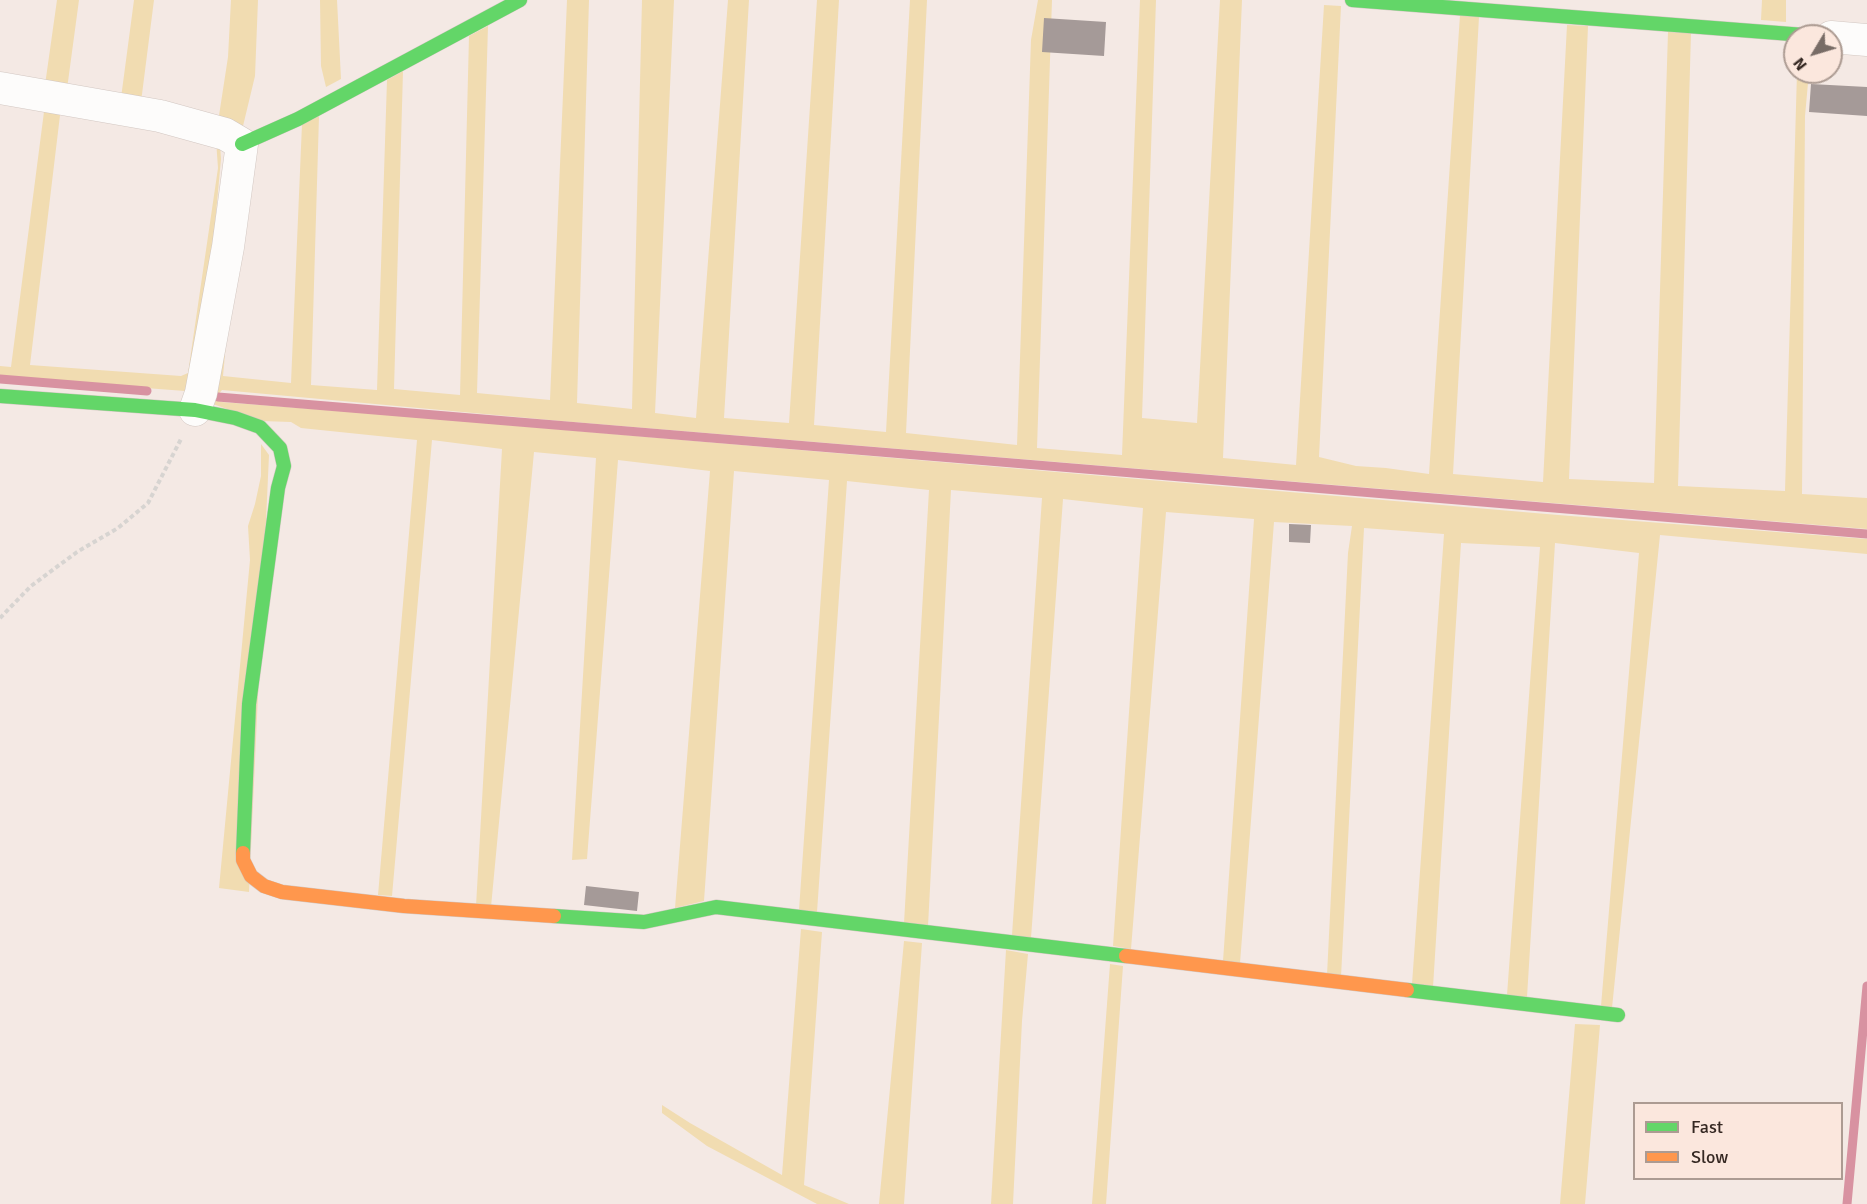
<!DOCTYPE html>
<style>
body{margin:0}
#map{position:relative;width:1867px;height:1204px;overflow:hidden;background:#f4e9e4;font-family:Signika,sans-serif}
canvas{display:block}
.legend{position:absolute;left:1633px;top:1102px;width:210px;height:78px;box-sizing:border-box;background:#fbe7dd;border:2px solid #ac9b92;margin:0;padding:8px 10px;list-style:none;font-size:18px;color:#352822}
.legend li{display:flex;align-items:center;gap:12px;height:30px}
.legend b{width:30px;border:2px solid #ac9b92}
.north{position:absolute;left:1783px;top:24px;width:60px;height:60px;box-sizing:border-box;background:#fbe7dd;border:2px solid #ac9b92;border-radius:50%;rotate:232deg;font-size:16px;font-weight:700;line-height:24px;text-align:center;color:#352822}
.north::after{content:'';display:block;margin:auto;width:21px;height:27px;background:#786c66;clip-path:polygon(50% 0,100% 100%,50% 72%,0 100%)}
</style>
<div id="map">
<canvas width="1867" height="1204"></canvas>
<ul class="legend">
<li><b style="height:8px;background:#63d668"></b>Fast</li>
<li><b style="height:8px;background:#ff974d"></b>Slow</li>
</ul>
<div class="north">N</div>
</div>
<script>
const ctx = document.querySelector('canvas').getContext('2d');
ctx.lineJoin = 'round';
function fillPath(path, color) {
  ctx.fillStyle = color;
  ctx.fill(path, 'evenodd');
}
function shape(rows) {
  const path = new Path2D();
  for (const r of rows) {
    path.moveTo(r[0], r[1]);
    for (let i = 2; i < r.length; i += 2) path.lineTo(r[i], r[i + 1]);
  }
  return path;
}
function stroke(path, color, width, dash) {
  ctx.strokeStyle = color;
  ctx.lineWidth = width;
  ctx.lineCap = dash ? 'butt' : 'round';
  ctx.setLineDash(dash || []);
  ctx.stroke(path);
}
const green = shape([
 [57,0,79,0,67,89,45,85],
 [134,0,154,0,141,102,121,98],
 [231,0,258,0,255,76,243,126,218,122,228,57],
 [320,0,337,0,341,79,326,87,321,66],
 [567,0,589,0,577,403,632,409,642,0,674,0,655,413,696,418,728,0,749,0,724,418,789,423,817,0,839,0,814,425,886,432,910,0,927,0,906,433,1017,445,1031,40,1038,0,1052,0,1037,448,1122,455,1140,0,1156,0,1142,418,1197,423,1220,0,1242,0,1223,458,1296,465,1324,5,1341,6,1319,457,1356,466,1386,468,1429,474,1460,15,1479,17,1453,474,1543,482,1567,25,1588,26,1569,479,1654,483,1668,32,1691,33,1678,486,1785,491,1797,72,1809,72,1805,116,1802,494,1867,498,1867,529,561,421,222,390,217,396,221,402,380,414,1558,515,1867,539,1867,554,1660,535,1612,1008,1601,1006,1639,553,1555,543,1527,997,1507,995,1540,547,1461,543,1433,987,1412,984,1444,534,1364,528,1341,977,1327,975,1348,553,1352,526,1274,522,1240,963,1223,961,1254,519,1166,512,1131,949,1113,946,1143,508,1063,499,1031,938,1012,935,1042,498,951,490,928,926,904,923,929,490,847,481,817,912,799,910,829,480,734,471,704,901,675,908,710,471,618,460,587,859,572,860,596,458,534,452,491,907,476,906,502,449,432,440,392,896,378,895,417,440,301,428,291,422,261,421,210,403,235,244,223,376,291,383,302,124,319,116,311,385,377,390,387,80,403,71,394,389,460,395,469,36,488,26,477,393,550,400],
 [1762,0,1786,0,1786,22,1761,20],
 [45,104,61,107,30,365,181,376,188,373,218,168,216,140,220,145,221,159,209,289,185,391,0,377,0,366,11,367],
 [261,444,269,455,249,892,219,888,250,560,248,526,255,504,261,476],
 [801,929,822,932,804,1185,849,1204,817,1204,707,1146,662,1113,662,1105,690,1123,782,1175],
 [904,941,922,943,904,1204,879,1204],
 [1006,950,1028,954,1022,1021,1013,1204,991,1204],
 [1110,964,1123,966,1106,1204,1092,1204],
 [1575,1024,1600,1025,1585,1204,1560,1204]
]);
const stream = shape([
 [0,379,147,391],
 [218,397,1867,534],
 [1847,1204,1867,986]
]);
const building = shape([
 [1044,18,1106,22,1104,56,1042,52],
 [1811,84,1867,87,1867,116,1809,112],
 [1289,524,1311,525,1310,543,1289,542],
 [586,886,639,892,637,911,584,905]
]);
const path = shape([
 [0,618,31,586,77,552,118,528,148,503,181,439]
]);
const street = shape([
 [1831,37,1867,40],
 [0,88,160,116,225,134,242,144,228,247,201,393,195,410]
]);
const fast = shape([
 [1352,0,1817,36],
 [242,144,298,119,520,0],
 [0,396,195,410,235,418,260,427,280,448,284,466,278,488,249,704,243,853],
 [554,916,644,922,716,907,1126,956],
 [1407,990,1618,1015]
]);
const slow = shape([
 [243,853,243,860,251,876,264,886,282,892,404,906,554,916],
 [1126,956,1407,990]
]);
fillPath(green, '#f1dcb1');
stroke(stream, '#d892a1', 9);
fillPath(building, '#a59a98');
stroke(street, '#d2c7c2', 33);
stroke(fast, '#d2c7c2', 15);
stroke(slow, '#d2c7c2', 15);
stroke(path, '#d7d4d1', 4, [4.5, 3]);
stroke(street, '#fdfcfb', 32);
stroke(fast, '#63d668', 14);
stroke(slow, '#ff974d', 14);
</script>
